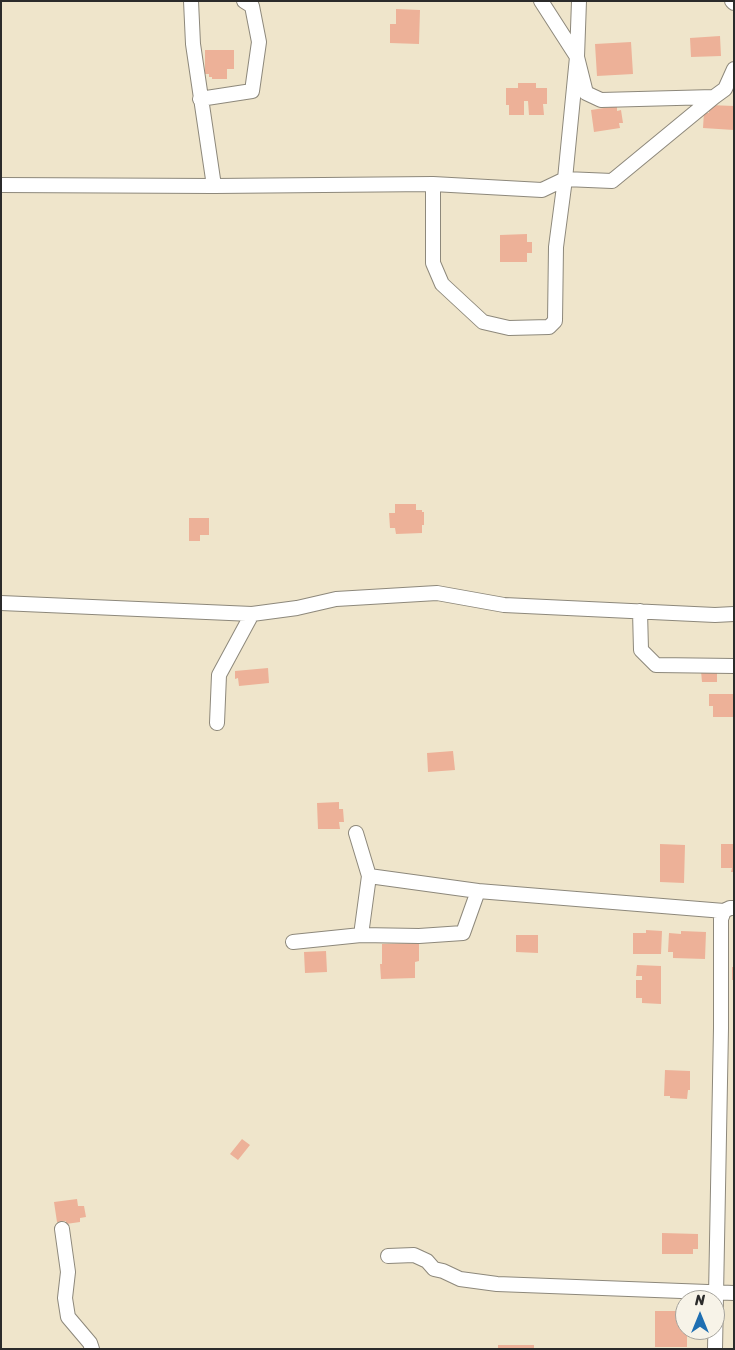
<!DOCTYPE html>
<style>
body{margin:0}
#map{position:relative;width:735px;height:1350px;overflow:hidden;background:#efe5cb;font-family:Sriracha,sans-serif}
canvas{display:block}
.frame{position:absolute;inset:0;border:2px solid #2b2b2b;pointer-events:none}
.north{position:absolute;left:675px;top:1290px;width:50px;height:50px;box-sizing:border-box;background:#f7f3e8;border:1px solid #a5a39c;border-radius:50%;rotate:0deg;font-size:14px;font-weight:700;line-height:20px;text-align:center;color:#2b2b2b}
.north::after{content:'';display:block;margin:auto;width:18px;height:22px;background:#1f6fb2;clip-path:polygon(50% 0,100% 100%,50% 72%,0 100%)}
</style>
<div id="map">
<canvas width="735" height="1350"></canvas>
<div class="frame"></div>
<div class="north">N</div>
</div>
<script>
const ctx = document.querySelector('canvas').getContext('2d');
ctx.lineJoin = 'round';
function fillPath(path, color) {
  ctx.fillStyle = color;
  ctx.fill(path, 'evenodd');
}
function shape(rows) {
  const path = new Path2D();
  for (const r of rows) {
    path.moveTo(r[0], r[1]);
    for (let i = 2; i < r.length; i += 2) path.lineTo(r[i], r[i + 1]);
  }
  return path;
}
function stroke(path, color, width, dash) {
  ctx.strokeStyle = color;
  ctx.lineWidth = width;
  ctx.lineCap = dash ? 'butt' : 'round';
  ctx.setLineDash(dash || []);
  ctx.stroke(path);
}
const building = shape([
 [396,9,420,10,419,44,390,43,390,24,396,24],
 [720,36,721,56,691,57,690,38],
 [631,42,633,74,597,76,595,44],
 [205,50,234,50,234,69,227,69,227,79,212,79,212,77,209,77,209,74,205,74],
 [518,83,536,83,536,88,547,88,547,104,543,104,544,115,529,115,528,101,524,101,524,115,509,115,509,105,506,105,506,88,518,88],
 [709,105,734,106,734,130,703,128,704,112,709,113],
 [617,106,617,111,621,110,623,123,619,123,620,128,594,132,591,110],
 [527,234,527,242,532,242,532,253,527,253,527,262,500,262,500,235],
 [395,504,416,504,416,510,422,510,422,512,424,512,424,525,422,525,422,533,396,534,395,528,390,528,389,513,395,513],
 [189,518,209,518,209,535,200,535,200,541,189,541],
 [268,668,269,683,239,686,238,678,235,679,235,671],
 [701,671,717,671,717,682,702,682],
 [709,694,734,694,734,717,713,717,713,706,709,706],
 [453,751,455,770,428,772,427,753],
 [339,802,339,809,343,809,344,822,339,822,340,829,318,829,317,803],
 [660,844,685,845,684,883,660,882],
 [721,844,734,844,734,872,731,872,732,868,721,868],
 [646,930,662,931,661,954,633,954,633,933,646,933],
 [681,931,706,932,705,959,673,958,673,952,668,952,669,933,681,934],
 [516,935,538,935,538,953,516,952],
 [419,943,419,961,415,962,415,978,381,979,380,964,382,964,382,944],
 [326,951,327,972,305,973,304,952],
 [637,965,661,966,661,1004,642,1003,642,998,636,998,636,980,642,980,642,976,636,976],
 [732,967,734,967,734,980,732,980],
 [665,1070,690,1071,690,1090,688,1090,687,1099,670,1098,670,1096,664,1096],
 [242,1139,250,1145,238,1160,230,1154],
 [77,1199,78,1206,84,1206,86,1217,80,1218,80,1222,66,1224,66,1221,57,1222,54,1202],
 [662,1233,698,1234,698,1249,693,1249,693,1254,662,1254],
 [655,1311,685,1311,685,1330,687,1330,687,1347,655,1347],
 [498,1345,534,1345,534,1349,498,1349]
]);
const street = shape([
 [191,1,193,44,214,186],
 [579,1,577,57,586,93,601,100,714,97,725,89,734,69],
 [732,1,734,3],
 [200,99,252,91,259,42,252,6,244,1],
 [433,184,433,263,442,284,483,322,509,328,549,327,555,321,556,247,565,179,612,181,714,97],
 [1,185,214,186,433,184,542,190,565,179,577,57,541,1],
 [1,603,252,614,297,608,336,599,437,593,504,605,715,615,734,614],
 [640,611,641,650,656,665,734,666],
 [217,723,219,675,252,614],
 [356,833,369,876,361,935],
 [369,876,478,891],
 [293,942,361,935,419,936,463,933,478,891,724,911],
 [62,1229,68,1272,65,1298,68,1317,90,1343,92,1349],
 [388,1256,414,1255,427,1261,434,1269,443,1271,460,1279,497,1284,734,1293],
 [715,1349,721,1028,721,919,724,911,730,908,734,908]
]);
fillPath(building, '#edb198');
stroke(street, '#8d887b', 16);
stroke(street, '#fff', 14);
</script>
